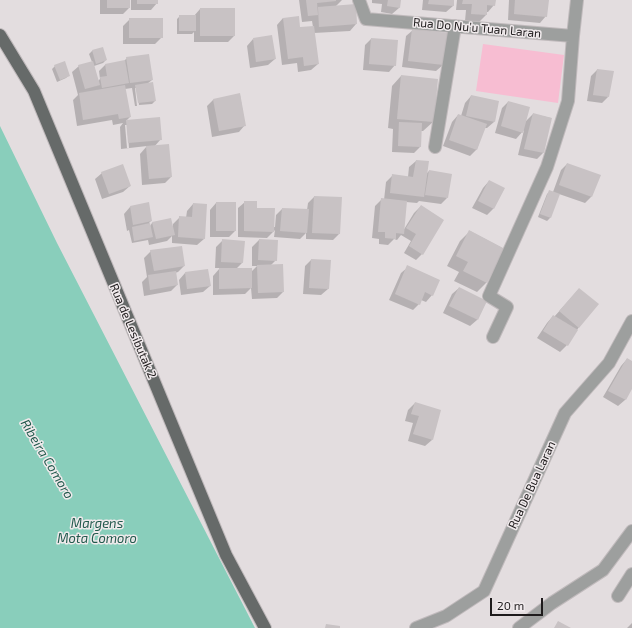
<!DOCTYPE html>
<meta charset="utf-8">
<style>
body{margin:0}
#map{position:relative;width:632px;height:628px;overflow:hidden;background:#e3dddf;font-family:"Exo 2",sans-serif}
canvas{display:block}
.scale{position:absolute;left:490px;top:598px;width:53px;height:18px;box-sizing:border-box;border:2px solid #1e1b1c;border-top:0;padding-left:5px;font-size:12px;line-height:14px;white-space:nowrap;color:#1e1b1c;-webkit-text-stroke:3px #f0eaec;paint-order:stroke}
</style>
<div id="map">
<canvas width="632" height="628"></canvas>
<div class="scale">20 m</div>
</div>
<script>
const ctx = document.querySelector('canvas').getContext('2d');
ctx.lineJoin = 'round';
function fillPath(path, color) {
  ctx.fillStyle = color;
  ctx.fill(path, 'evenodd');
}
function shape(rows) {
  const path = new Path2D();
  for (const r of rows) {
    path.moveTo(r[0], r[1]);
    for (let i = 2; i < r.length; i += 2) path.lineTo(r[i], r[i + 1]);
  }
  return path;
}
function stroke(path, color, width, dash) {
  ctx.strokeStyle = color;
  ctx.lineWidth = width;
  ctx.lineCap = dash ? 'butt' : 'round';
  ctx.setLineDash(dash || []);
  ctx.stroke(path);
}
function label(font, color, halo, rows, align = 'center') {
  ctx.font = font + ' "Exo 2",sans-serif';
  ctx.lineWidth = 3;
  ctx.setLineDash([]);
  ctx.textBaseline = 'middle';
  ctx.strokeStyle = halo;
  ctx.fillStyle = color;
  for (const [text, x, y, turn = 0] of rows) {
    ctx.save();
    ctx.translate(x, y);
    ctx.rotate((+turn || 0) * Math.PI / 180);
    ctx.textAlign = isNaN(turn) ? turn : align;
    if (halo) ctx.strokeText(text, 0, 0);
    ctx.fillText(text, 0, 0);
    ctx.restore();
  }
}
const green = shape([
 [483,44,564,55,558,103,476,91]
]);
const water = shape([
 [0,126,57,243,255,628,0,628]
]);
const shadow = shape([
 [100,0,129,0,129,8,123,14,100,14],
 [131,0,157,0,157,3,151,10,131,10],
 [299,0,342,0,335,7,355,6,356,24,350,31,314,33,318,64,311,70,298,72,297,63,282,65,277,25,283,18,299,28,313,27,312,21,302,22],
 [372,0,400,0,399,8,392,14,381,12,382,4,372,3],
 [423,0,453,0,453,6,446,12,422,10],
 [457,0,495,0,494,5,488,12,486,12,486,15,479,22,465,21,466,10,456,10],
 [509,0,548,0,546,16,540,23,508,20],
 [200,9,234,36,228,42,194,42,194,32,192,34,177,34,177,19,180,16,194,16],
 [130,19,162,37,155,44,123,44,123,26],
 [413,30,443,65,436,71,402,67,406,36],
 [253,39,275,59,268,65,250,68,247,46],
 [371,39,395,65,389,72,363,70,365,45],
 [102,48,106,60,103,63,94,66,98,81,100,79,99,71,105,65,123,62,127,58,152,80,147,84,155,101,152,104,139,105,137,88,135,88,137,106,135,106,132,88,125,89,130,117,126,121,159,118,161,139,154,147,171,177,165,183,142,185,140,154,147,146,121,149,120,127,123,123,113,125,112,120,77,126,73,100,78,95,72,72,79,66,92,62,89,54,92,51],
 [125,125,127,125,129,148,127,148],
 [55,66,69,75,66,78,57,82,52,69],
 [597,70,608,97,602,103,587,101,591,76],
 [401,76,433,122,423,131,421,131,420,147,414,153,392,152,393,129,388,128,392,86],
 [240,95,245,125,239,132,212,137,207,106,213,100],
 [471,96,498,102,494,122,487,128,484,128,477,149,470,156,443,146,452,122,458,115,461,116,465,103],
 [508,102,525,122,533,114,551,118,543,153,537,159,518,155,524,130,516,139,495,133,502,108],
 [416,161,426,174,429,171,447,198,441,204,419,201,417,203,406,202,403,231,414,213,421,206,422,254,416,260,404,253,411,241,401,235,397,240,394,239,388,245,379,244,379,239,372,238,375,206,381,200,384,200,386,182,393,175,408,177,409,167],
 [567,164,599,176,591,197,585,203,559,194,550,218,547,221,538,217,547,194,550,191,553,192,561,170],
 [102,173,130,186,123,192,102,199,95,179],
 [489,181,504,189,493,209,487,215,472,208,483,188],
 [314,197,339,234,333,240,306,239,306,233,300,239,274,237,275,230,267,238,238,237,238,208,245,202,256,209,273,227,275,227,276,215,282,209,307,210,308,203],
 [216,203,235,231,229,237,210,237,210,210],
 [148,204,151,221,149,223,150,226,152,223,170,219,173,228,173,224,180,217,186,218,187,211,193,204,204,239,197,245,172,243,172,236,167,241,149,245,148,240,132,243,129,230,127,231,124,214,130,207],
 [470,231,504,249,486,283,477,292,454,281,459,272,447,266,460,241],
 [223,240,243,242,242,263,236,269,251,272,257,266,252,266,252,247,259,240,276,260,271,265,283,292,277,298,252,299,251,288,245,294,213,295,213,276,220,268,215,268,216,247],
 [151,251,184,266,178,272,175,273,177,285,171,291,144,296,142,282,147,277,144,258],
 [311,260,330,261,328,289,321,295,303,294,305,266],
 [408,267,432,295,426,302,421,300,419,304,413,310,389,300,401,273],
 [185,273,210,286,203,292,181,295,179,280],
 [459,288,486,302,477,320,470,326,443,313,452,294],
 [579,289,579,327,567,345,560,352,537,338,547,323,553,316,554,317],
 [627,359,632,362,632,387,625,400,618,406,603,397,621,366],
 [415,403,432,440,425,446,408,441,413,423,405,421,408,410],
 [632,623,632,628,627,628]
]);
const building = shape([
 [107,0,130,0,130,8,107,8],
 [137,0,158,0,158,4,137,4],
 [306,0,336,0,336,1,317,3,318,15,308,16],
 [388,0,401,0,400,8,387,6],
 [429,0,454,0,454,6,428,4],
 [463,0,496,0,495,6,487,5,487,15,471,14,472,4,462,4],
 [515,0,549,0,547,17,514,14],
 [356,4,357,24,319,27,318,7],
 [200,8,235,8,235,36,200,36],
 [179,15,196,15,196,31,179,31],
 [299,16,300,27,314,26,319,64,304,66,303,57,288,59,283,18],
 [129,18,163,18,163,38,129,38],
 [412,29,448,33,444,65,408,61],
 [272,35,276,59,256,62,253,38],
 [371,38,398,40,396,66,369,64],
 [103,47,107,60,96,64,92,50],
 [149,54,153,80,130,83,126,57],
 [125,60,129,83,102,88,100,77,107,76,105,64],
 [65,61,70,76,60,80,54,65],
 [93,61,100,85,85,89,78,65],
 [597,69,614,71,609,97,593,95],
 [401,75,438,79,434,122,397,119],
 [153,82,156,101,138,103,135,85],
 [125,85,131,117,119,119,118,114,83,120,79,93],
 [240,93,246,126,219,131,213,99],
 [471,95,499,101,495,122,466,116],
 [508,101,530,107,523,133,501,126],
 [533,113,552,118,544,153,524,149],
 [458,114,487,124,477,150,449,140],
 [160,117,162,140,128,143,126,120],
 [399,122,422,123,421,147,398,146],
 [169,144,172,177,149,179,146,146],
 [416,160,429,161,424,197,390,193,392,174,413,177],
 [567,163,601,175,592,197,559,185],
 [123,164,131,186,109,194,101,172],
 [429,170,452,174,448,198,425,195],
 [489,180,505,188,494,209,478,201],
 [549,190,560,194,551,218,540,214],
 [314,196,342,197,340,234,312,233],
 [381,198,407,201,404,234,396,233,396,239,385,238,385,232,378,232],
 [244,201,257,201,257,208,275,208,274,232,244,231],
 [149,202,152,221,133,225,130,206],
 [216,202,236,202,236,231,216,231],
 [193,203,207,204,205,239,178,237,179,216,192,217],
 [421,205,444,220,423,255,409,246,416,234,406,228],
 [282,208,309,209,307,233,280,231],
 [171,218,175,235,156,239,152,222],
 [150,223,153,237,134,241,132,227],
 [469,230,505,249,487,283,463,271,468,262,456,256],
 [222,239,245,241,243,263,221,262],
 [259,239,278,240,277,261,258,260],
 [182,246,185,266,154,271,150,250],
 [311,259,331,260,329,289,309,288],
 [283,264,284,292,258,293,257,265],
 [407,265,440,280,433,296,425,292,420,305,395,294],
 [219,268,252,268,252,288,219,289],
 [208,269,211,286,187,289,185,272],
 [176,271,178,285,150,290,148,275],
 [459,287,487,301,478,320,449,306],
 [579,288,599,304,579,328,559,311],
 [553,315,578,330,568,346,543,331],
 [627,358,632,361,632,389,626,400,608,391],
 [415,402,441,410,433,440,413,434,419,416,411,414],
 [558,621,571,628,554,628],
 [326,624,340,626,340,628,325,628]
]);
const minor = shape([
 [359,0,366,19,573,36,577,0],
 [435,147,455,26],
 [493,337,507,307,489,296,547,167,568,101,573,36],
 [618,596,632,574],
 [416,628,446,616,484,591,565,413,609,363,632,321],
 [519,628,552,603,603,570,632,531]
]);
const major = shape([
 [0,35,34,91,226,555,265,628]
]);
const streetNames = [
 ["Rua Do Nu’u Tuan Laran",477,28,5],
 ["Rua de Lesibutak 2",133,331,67],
 ["Rua De Bua Laran",532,485,-65]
];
const waterNames = [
 ["Ribeira Comoro",47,459,59],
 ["Margens",97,524],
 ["Mota Comoro",97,539]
];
fillPath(green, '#f7bdd2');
fillPath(water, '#89cebb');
fillPath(shadow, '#0003');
fillPath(building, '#c8c2c4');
stroke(minor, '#c0babc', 14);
stroke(major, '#c0babc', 14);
stroke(minor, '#9d9f9e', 12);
stroke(major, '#666a69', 12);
label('12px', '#1e1b1c', '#f0eaec', streetNames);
label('italic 13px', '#225a4d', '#f0eaec', waterNames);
</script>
